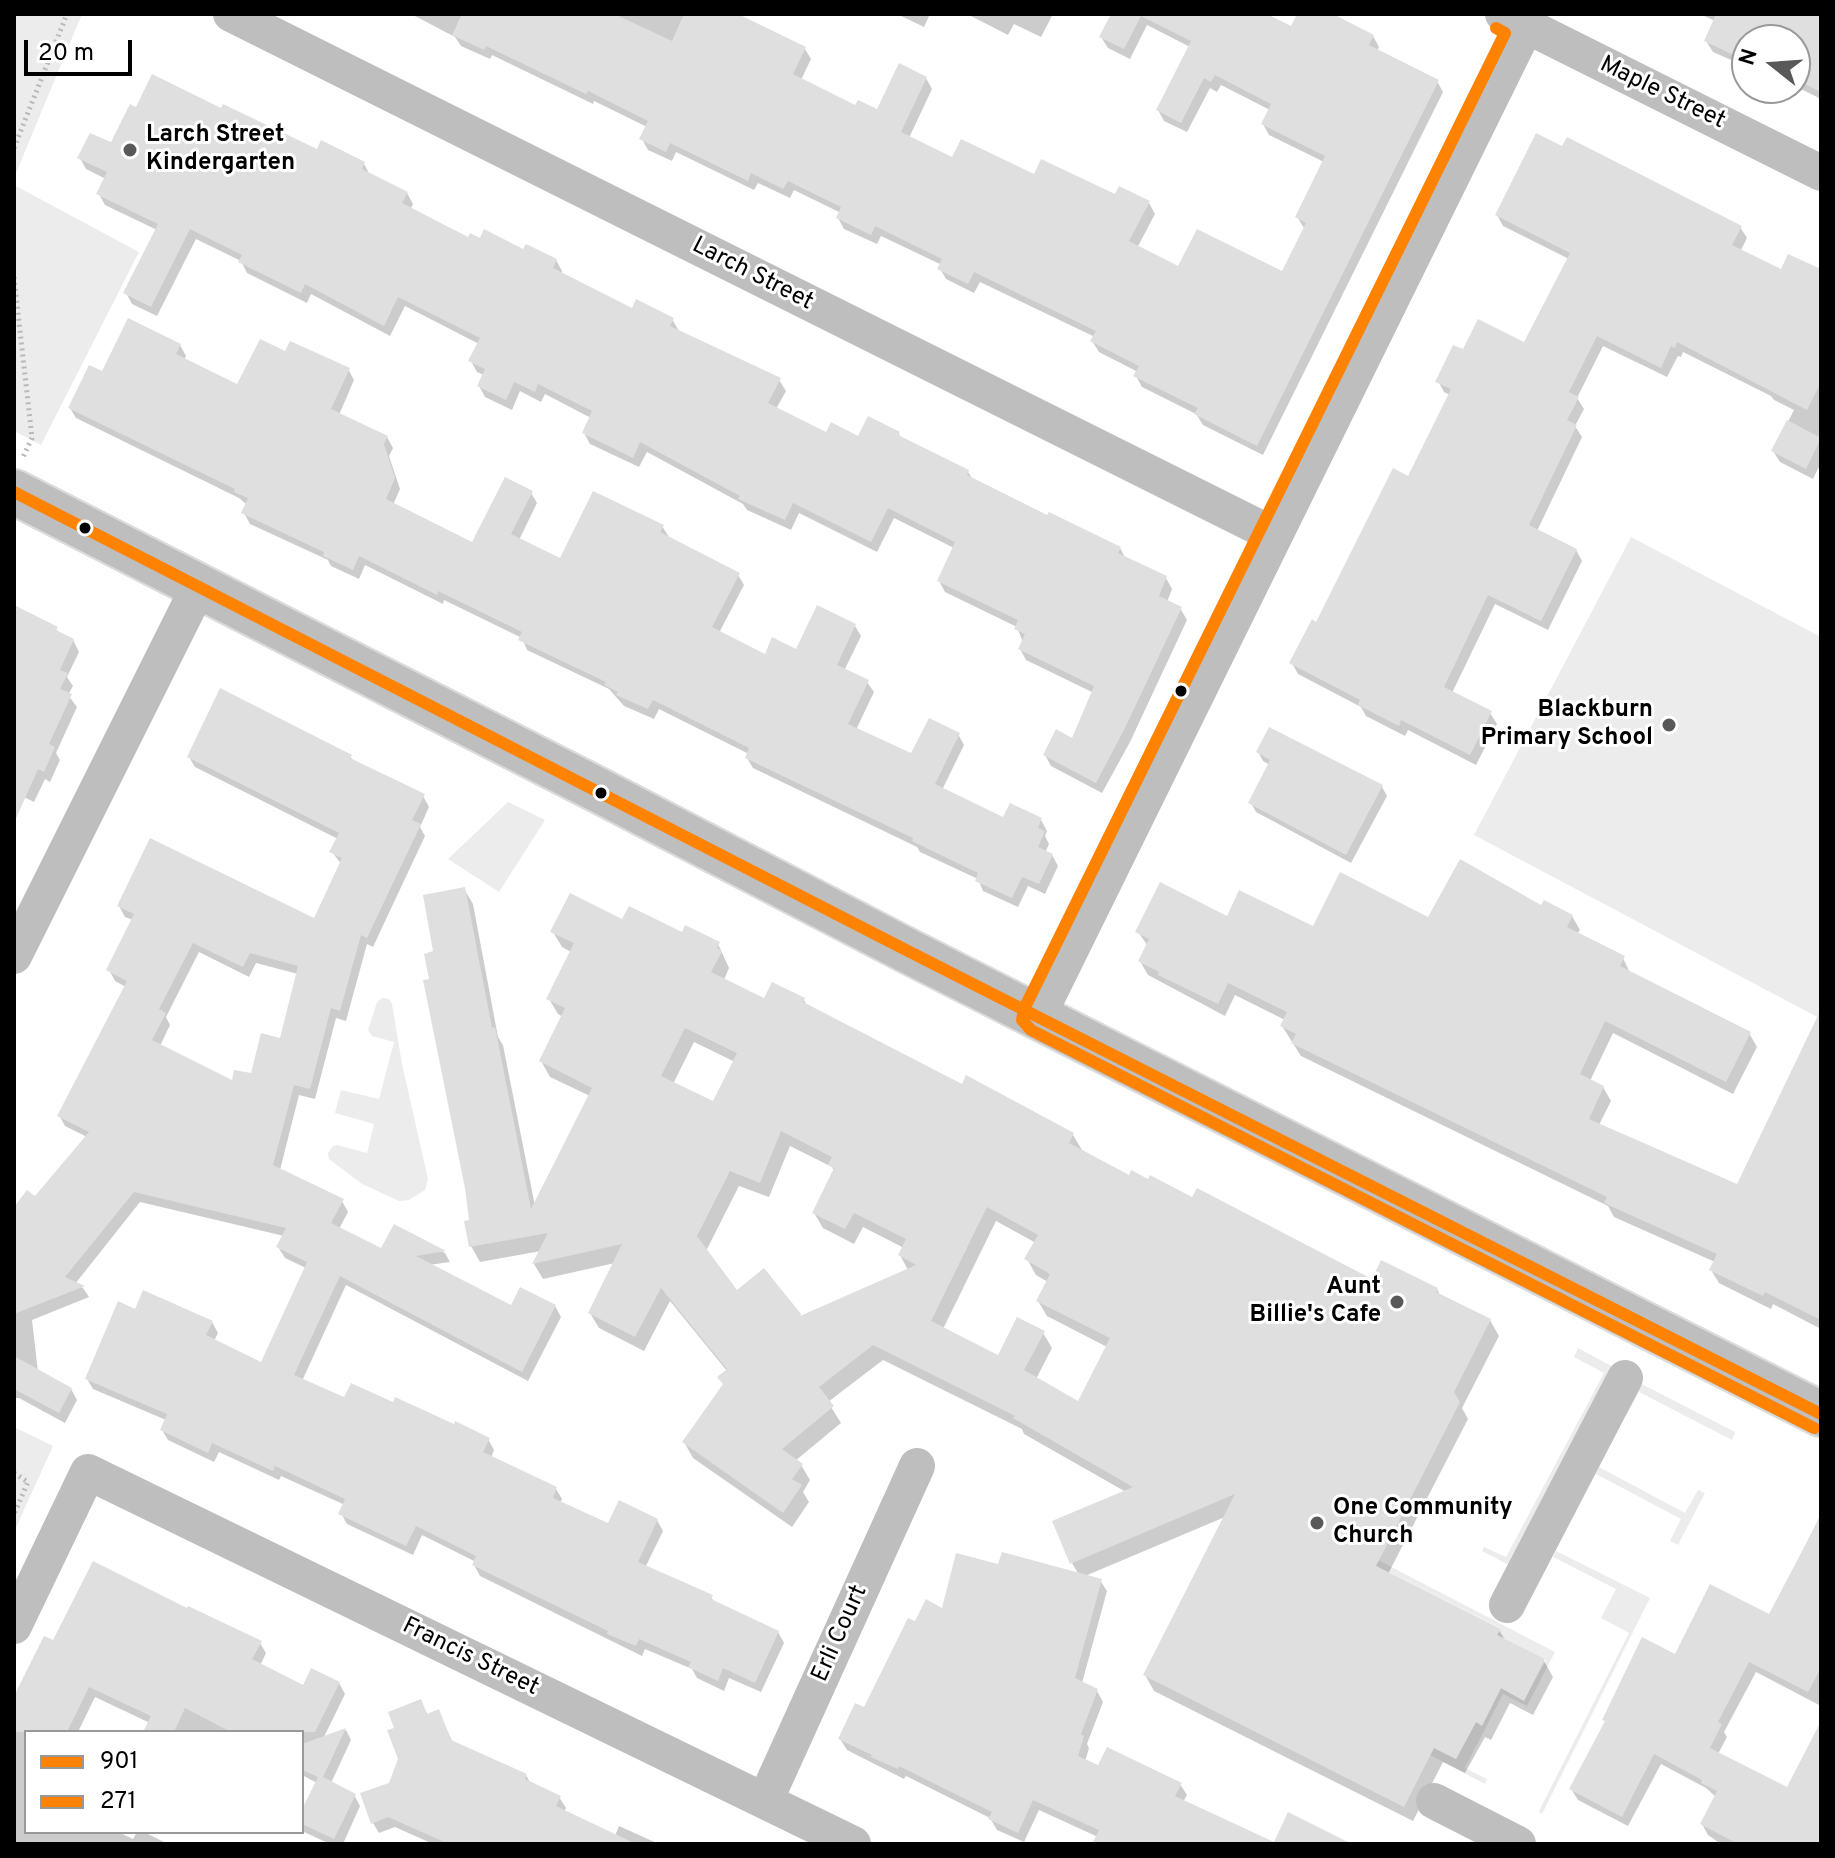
<!DOCTYPE html>
<style>
body{margin:0}
#map{position:relative;width:1835px;height:1858px;overflow:hidden;background:#fff;font-family:Overpass,sans-serif}
canvas{display:block}
.frame{position:absolute;inset:0;border:16px solid #000;pointer-events:none}
.legend{position:absolute;left:24px;top:1730px;width:280px;height:104px;box-sizing:border-box;background:#fff;border:2px solid #999;margin:0;padding:10px 14px;list-style:none;font-size:24px;color:#000}
.legend li{display:flex;align-items:center;gap:16px;height:40px}
.legend b{width:40px;border:2px solid #999}
.north{position:absolute;left:1731px;top:24px;width:80px;height:80px;box-sizing:border-box;background:#fff;border:2px solid #999;border-radius:50%;rotate:287deg;font-size:22px;font-weight:700;line-height:32px;text-align:center;color:#000}
.north::after{content:'';display:block;margin:auto;width:28px;height:36px;background:#595959;clip-path:polygon(50% 0,100% 100%,50% 72%,0 100%)}
.scale{position:absolute;left:24px;top:40px;width:108px;height:36px;box-sizing:border-box;border:4px solid #000;border-top:0;padding-left:10px;font-size:24px;line-height:28px;white-space:nowrap;color:#000;-webkit-text-stroke:6px #fff;paint-order:stroke}
</style>
<div id="map">
<canvas width="1835" height="1858"></canvas>
<div class="frame"></div>
<ul class="legend">
<li><b style="height:10px;background:#ff8200"></b>901</li>
<li><b style="height:10px;background:#ff8200"></b>271</li>
</ul>
<div class="north">N</div>
<div class="scale">20 m</div>
</div>
<script>
const ctx = document.querySelector('canvas').getContext('2d');
ctx.lineJoin = 'round';
function fillPath(path, color) {
  ctx.fillStyle = color;
  ctx.fill(path, 'evenodd');
}
function shape(rows) {
  const path = new Path2D();
  for (const r of rows) {
    path.moveTo(r[0], r[1]);
    for (let i = 2; i < r.length; i += 2) path.lineTo(r[i], r[i + 1]);
  }
  return path;
}
function stroke(path, color, width, dash) {
  ctx.strokeStyle = color;
  ctx.lineWidth = width;
  ctx.lineCap = dash ? 'butt' : 'round';
  ctx.setLineDash(dash || []);
  ctx.stroke(path);
}
function label(font, color, halo, rows, align = 'center') {
  ctx.font = font + ' Overpass,sans-serif';
  ctx.lineWidth = 6;
  ctx.setLineDash([]);
  ctx.textBaseline = 'middle';
  ctx.strokeStyle = halo;
  ctx.fillStyle = color;
  for (const [text, x, y, turn = 0] of rows) {
    ctx.save();
    ctx.translate(x, y);
    ctx.rotate((+turn || 0) * Math.PI / 180);
    ctx.textAlign = isNaN(turn) ? turn : align;
    if (halo) ctx.strokeText(text, 0, 0);
    ctx.fillText(text, 0, 0);
    ctx.restore();
  }
}
const green = shape([
 [14,14,82,14,14,178],
 [14,185,139,252,41,445,14,431],
 [1631,537,1821,637,1821,1019,1474,835],
 [508,802,545,820,499,892,448,859],
 [382,998,389,999,392,1004,402,1064,428,1179,425,1190,409,1200,399,1201,362,1184,329,1159,328,1153,333,1146,337,1145,367,1153,374,1124,335,1113,341,1090,379,1099,394,1042,372,1036,368,1030,377,1002],
 [1578,1348,1615,1368,1513,1567,1482,1551,1484,1547,1506,1557,1604,1373,1574,1357],
 [1632,1379,1735,1432,1732,1440,1639,1392,1627,1414,1622,1411],
 [14,1427,53,1446,14,1532],
 [1599,1467,1685,1513,1698,1490,1705,1493,1678,1545,1670,1541,1681,1519,1596,1474],
 [1556,1551,1650,1598,1542,1814,1539,1812,1541,1807,1629,1633,1601,1618,1616,1589,1553,1557],
 [1376,1559,1555,1652,1527,1706,1503,1694,1465,1768,1487,1779,1485,1784,1430,1755,1434,1748,1456,1759,1476,1722,1482,1725,1501,1688,1524,1700,1546,1660,1497,1635,1500,1628,1368,1562]
]);
const shadow = shape([
 [411,14,742,14,740,17,805,49,811,59,801,80,856,108,878,111,926,78,932,89,909,138,953,160,1149,203,1155,214,1137,248,1179,269,1283,273,1304,228,1297,217,1324,162,1269,135,1263,124,1270,110,1221,85,1217,92,1210,88,1187,132,1164,121,1158,110,1190,47,1147,25,1130,59,1108,48,1101,37,1113,14,1263,14,1292,29,1299,14,1328,14,1373,36,1379,47,1377,51,1437,81,1443,92,1263,455,1203,425,1196,414,1142,387,1136,376,1138,372,1099,352,1092,341,1095,337,980,282,974,293,946,279,940,269,942,265,881,236,877,244,844,229,838,218,841,213,794,190,790,198,758,183,754,190,676,152,672,161,648,150,642,139,647,127,594,101,593,104,492,55,490,59,461,46,455,37],
 [897,14,930,14,924,27],
 [967,14,1053,14,1041,37,1014,24,1008,35],
 [1700,14,1821,14,1821,99,1795,86,1795,40,1747,40,1747,67,1713,52,1706,41,1715,21],
 [137,109,222,111,318,152,364,164,370,175,407,193,413,204,410,210,469,239,556,260,562,271,561,274,633,310,672,319,679,331,779,380,786,391,776,409,827,435,859,438,898,433,902,439,968,472,973,480,1048,518,1120,548,1126,559,1166,578,1172,589,1167,602,1180,608,1187,620,1130,742,1102,793,1051,766,1045,755,1072,740,1094,693,1026,660,1020,649,1022,640,1017,627,945,592,939,581,954,548,894,518,877,552,799,513,791,530,747,510,743,504,647,452,639,467,590,444,584,433,591,418,545,394,541,402,520,391,512,410,485,397,479,386,484,375,477,372,471,361,479,344,405,306,390,336,311,294,307,303,247,273,241,261,196,239,157,316,132,304,126,293,157,230,105,205,99,194,106,179,86,169,80,158,112,145],
 [1497,215,1740,227,1747,238,1741,250,1782,272,1819,270,1821,266,1821,463,1813,479,1780,462,1773,451,1794,410,1774,400,1771,396,1683,352,1681,357,1678,356,1667,377,1603,346,1577,398,1584,409,1575,426,1582,437,1537,531,1576,550,1582,561,1548,630,1495,604,1452,693,1490,713,1497,724,1476,765,1408,730,1405,736,1366,716,1361,707,1298,674,1292,663,1409,478,1450,395,1444,392,1438,381,1463,352,1525,344,1569,259,1503,226],
 [180,345,186,356,184,360,238,387,286,354,348,369,354,380,339,415,387,437,393,448,389,456,400,489,393,505,473,545,531,493,537,503,519,540,561,560,662,526,669,537,738,575,744,585,719,633,766,657,797,652,855,626,861,636,844,671,867,682,874,692,856,730,912,756,958,734,964,745,942,790,1004,820,1041,820,1047,831,1045,836,1049,844,1045,853,1052,855,1058,866,1045,894,1028,886,1018,907,983,891,978,879,920,852,917,847,753,768,747,758,749,754,659,709,654,719,624,706,609,689,527,650,522,638,444,600,443,604,365,565,359,579,331,566,328,560,250,524,244,513,247,505,239,498,76,418,70,408,103,374],
 [14,607,56,629,59,634,73,640,79,652,67,677,73,686,68,695,77,707,56,753,60,760,50,782,45,779,34,802,24,797,14,818],
 [1258,752,1382,787,1387,796,1351,863,1256,812,1251,803,1270,765,1263,761],
 [350,756,354,762,423,796,429,807,420,827,425,836,373,947,367,944,346,1021,336,1018,315,1099,299,1095,280,1170,342,1201,348,1212,339,1229,382,1250,394,1226,445,1253,450,1262,429,1265,512,1308,555,1306,561,1317,528,1381,346,1285,302,1381,345,1400,394,1405,488,1439,494,1450,491,1458,556,1489,562,1499,560,1503,609,1526,657,1520,663,1531,645,1568,711,1597,715,1603,778,1632,784,1643,761,1692,729,1678,724,1691,697,1678,692,1669,645,1649,642,1656,480,1576,474,1565,476,1562,422,1535,413,1555,347,1524,341,1513,345,1505,281,1476,279,1480,219,1452,214,1462,168,1440,162,1430,166,1420,93,1389,87,1379,136,1311,212,1322,218,1333,214,1341,262,1364,306,1268,285,1258,278,1247,284,1236,140,1202,75,1284,83,1288,89,1297,32,1320,38,1372,71,1389,77,1400,65,1423,19,1398,14,1398,14,1210,36,1199,87,1137,65,1126,59,1115,126,987,115,981,109,970,133,920,125,917,119,906,315,921,342,865,332,852,338,839,195,767,189,757],
 [199,952,249,977,256,963,298,974,281,1040,253,1076,233,1083,160,1046,170,1025,166,1017],
 [464,889,473,904,498,1037,503,1045,535,1206,590,1096,550,1077,541,1061,563,1017,558,1014,549,999,571,952,562,947,553,932,623,922,718,944,729,968,724,980,765,1000,804,1000,808,1007,963,1086,1073,1135,1082,1150,1130,1178,1373,1282,1437,1289,1441,1297,1490,1320,1499,1336,1462,1408,1468,1419,1388,1574,1499,1630,1506,1642,1544,1661,1553,1677,1533,1715,1510,1703,1491,1740,1485,1737,1465,1773,1443,1762,1413,1821,1154,1691,1145,1675,1225,1517,1085,1576,1100,1580,1107,1591,1082,1683,1097,1691,1103,1702,1087,1744,1089,1748,1085,1762,1099,1767,1180,1784,1187,1795,1183,1802,1273,1844,1096,1844,1098,1837,1039,1810,1024,1842,997,1830,990,1818,906,1776,904,1779,847,1750,840,1739,865,1710,916,1623,943,1611,999,1566,1079,1575,1072,1563,1126,1492,1024,1434,1022,1429,883,1360,828,1402,841,1423,795,1461,801,1465,810,1480,803,1492,809,1502,792,1527,693,1458,684,1442,724,1386,727,1371,670,1301,644,1351,599,1328,590,1313,615,1263,543,1279,534,1264,541,1251,480,1262,471,1246,471,1221,431,981,436,953],
 [694,1042,735,1062,714,1104,673,1084],
 [790,1146,832,1167,834,1171,814,1213,823,1228,854,1244,863,1227,904,1248,900,1255,908,1270,801,1318,737,1293,706,1251,739,1186,769,1197],
 [996,1221,1036,1243,1027,1259,1036,1275,1048,1282,1038,1301,1047,1316,1107,1347,1079,1404,1036,1379,1052,1348,1043,1333,999,1358,943,1329],
 [1542,908,1572,916,1580,930,1577,934,1623,958,1630,973,1749,1033,1757,1047,1733,1094,1613,1033,1590,1081,1603,1087,1611,1101,1599,1125,1738,1187,1821,1057,1821,1329,1773,1304,1771,1309,1719,1283,1711,1270,1715,1262,1614,1217,1608,1206,1301,1056,1282,1026,1285,1020,1235,995,1225,1016,1148,975,1140,961,1148,946,1138,932,1228,919,1314,929],
 [1819,1518,1821,1706,1756,1672,1724,1732,1727,1737,1718,1754,1788,1790,1821,1725,1821,1844,1721,1844,1708,1835,1702,1824,1716,1797,1706,1788,1661,1764,1628,1826,1578,1800,1571,1789,1606,1723,1604,1720,1676,1656,1770,1617],
 [188,1611,260,1643,266,1653,260,1666,304,1688,339,1683,345,1694,323,1739,346,1730,351,1740,331,1783,354,1795,360,1806,343,1844,330,1844,304,1832,302,1828,302,1814,317,1783,302,1775,302,1732,146,1732,150,1723,95,1697,78,1732,26,1732,26,1832,118,1832,133,1839,137,1832,144,1832,168,1844,14,1844,14,1701,54,1643],
 [420,1702,428,1715,438,1711,453,1743,526,1775,531,1784,559,1797,566,1808,564,1812,615,1836,619,1826,659,1844,433,1844,395,1827,379,1833,373,1823,400,1759,397,1729]
]);
const building = shape([
 [462,14,614,14,672,41,684,14,738,14,806,47,793,74,855,105,858,100,877,109,899,63,927,77,901,132,952,157,961,139,1034,174,1041,159,1115,194,1119,186,1150,201,1129,241,1178,266,1197,229,1282,271,1306,223,1295,217,1325,156,1261,124,1271,104,1215,75,1211,82,1204,78,1181,123,1156,110,1191,41,1141,16,1124,49,1099,37,1111,14,1267,14,1291,26,1297,14,1333,14,1374,35,1369,45,1439,80,1257,446,1194,414,1198,408,1133,376,1139,366,1090,341,1096,331,974,272,968,284,937,269,942,259,875,226,871,235,836,218,841,207,788,181,783,189,751,173,748,181,670,143,666,152,639,139,648,121,588,91,586,94,486,46,484,50,452,35],
 [1716,14,1821,14,1821,92,1795,79,1795,40,1747,40,1747,61,1704,41],
 [152,74,221,108,223,104,317,149,321,140,365,162,362,169,408,192,402,203,468,237,470,233,480,238,484,229,523,249,526,244,557,259,553,268,632,308,636,299,674,318,670,326,781,378,768,403,826,432,831,422,858,436,868,416,900,432,898,435,969,470,967,475,1047,515,1049,512,1121,547,1118,553,1167,576,1159,596,1182,607,1124,730,1096,783,1043,755,1056,729,1072,738,1094,686,1018,649,1025,634,1014,629,1018,620,937,581,955,542,888,508,871,542,793,503,785,520,738,499,740,496,640,442,633,458,582,433,592,411,538,384,535,392,514,382,506,400,477,386,485,369,468,361,480,338,398,297,384,326,305,284,301,293,238,262,242,255,190,229,151,307,123,293,158,224,96,194,107,172,77,158,90,133,111,142,130,104,136,107],
 [1536,133,1562,146,1567,137,1742,226,1732,245,1781,269,1788,254,1821,269,1821,382,1807,410,1677,342,1675,348,1671,346,1661,368,1597,336,1569,392,1579,397,1567,420,1577,425,1529,525,1577,549,1541,621,1488,595,1444,687,1492,711,1470,755,1401,720,1399,726,1358,705,1360,700,1289,663,1312,619,1316,622,1393,468,1408,476,1451,389,1435,382,1453,345,1463,349,1478,319,1524,342,1570,253,1495,215],
 [128,318,181,344,176,354,237,384,260,339,285,351,290,341,350,368,331,409,388,436,384,444,395,478,386,499,472,542,505,477,533,491,511,534,560,558,593,491,664,525,660,532,740,573,712,627,765,654,772,637,796,649,817,605,856,624,837,665,869,680,848,724,911,753,929,718,960,733,935,784,1003,817,1010,803,1042,818,1038,828,1045,831,1038,847,1053,854,1039,884,1022,877,1012,898,975,881,978,873,912,841,913,838,745,758,749,748,653,700,648,709,616,695,618,692,604,685,606,682,518,640,522,632,438,591,437,595,359,556,353,570,323,556,324,552,241,513,248,498,234,492,235,489,68,408,89,365,102,371],
 [1787,420,1821,438,1806,469,1771,451],
 [14,605,58,627,56,630,74,639,60,670,68,673,60,689,72,694,49,744,55,747,44,772,38,769,14,823],
 [220,688,352,755,350,758,425,794,412,820,421,824,367,938,361,935,340,1011,331,1008,310,1089,294,1085,273,1165,344,1199,331,1223,381,1248,394,1224,446,1251,416,1256,511,1305,520,1287,556,1305,522,1372,340,1276,294,1375,344,1397,351,1383,393,1402,395,1397,454,1424,455,1421,490,1438,483,1452,557,1487,553,1498,608,1523,619,1500,658,1519,638,1562,713,1595,711,1599,779,1631,755,1683,723,1668,718,1681,688,1667,691,1662,639,1639,636,1646,607,1634,608,1631,472,1565,476,1556,416,1526,406,1546,338,1514,345,1499,275,1466,273,1471,212,1443,208,1453,160,1430,167,1414,85,1379,118,1301,135,1309,143,1290,213,1321,206,1335,261,1362,307,1262,276,1247,286,1228,134,1192,65,1277,85,1286,14,1314,14,1207,27,1190,35,1196,89,1132,57,1116,127,981,106,970,134,914,117,906,150,838,314,918,342,858,329,852,339,833,187,757],
 [193,943,243,967,250,953,298,966,280,1038,261,1033,251,1073,234,1070,232,1080,152,1040,166,1013,159,1009],
 [1269,727,1383,785,1346,855,1248,803,1270,760,1256,752],
 [1460,859,1541,905,1544,900,1573,915,1567,927,1625,956,1620,966,1751,1032,1726,1082,1605,1021,1580,1074,1604,1086,1589,1119,1737,1184,1821,1009,1821,1320,1765,1292,1763,1296,1709,1270,1717,1254,1604,1203,1607,1197,1291,1043,1296,1034,1280,1026,1287,1012,1228,983,1218,1004,1158,975,1159,972,1138,961,1149,939,1135,932,1160,882,1227,916,1239,890,1313,926,1340,872,1428,917],
 [465,887,492,1028,495,1027,531,1209,592,1088,539,1061,565,1008,546,999,574,943,550,932,570,893,622,919,629,906,682,932,685,925,720,942,717,948,722,951,711,972,764,998,772,982,805,998,803,1002,962,1084,966,1075,1074,1133,1069,1143,1129,1175,1131,1170,1148,1179,1150,1175,1192,1197,1197,1188,1372,1279,1381,1260,1438,1288,1436,1292,1491,1319,1454,1392,1460,1402,1376,1566,1501,1629,1497,1635,1545,1659,1524,1701,1501,1688,1482,1726,1476,1722,1456,1759,1434,1748,1404,1807,1143,1675,1235,1494,1070,1564,1052,1521,1133,1487,1013,1418,1015,1416,873,1345,819,1387,834,1406,782,1449,803,1464,792,1479,802,1485,783,1513,682,1442,723,1384,717,1377,727,1369,661,1288,635,1337,588,1313,622,1244,532,1264,548,1233,469,1247,464,1221,469,1220,465,1188,423,980,429,979,424,954,433,951,423,895],
 [685,1028,737,1053,713,1101,661,1076],
 [781,1131,832,1157,828,1165,834,1168,812,1213,845,1229,854,1213,906,1239,898,1255,916,1265,800,1316,801,1314,764,1268,737,1290,697,1236,730,1171,760,1183],
 [987,1207,1038,1235,1024,1259,1050,1274,1036,1301,1110,1338,1078,1401,1024,1370,1045,1331,1017,1317,998,1355,931,1321],
 [14,1356,72,1388,59,1413,14,1389],
 [1821,1515,1821,1668,1808,1692,1749,1662,1718,1722,1722,1724,1710,1748,1787,1787,1821,1721,1821,1844,1738,1844,1700,1824,1717,1791,1701,1783,1702,1780,1654,1754,1622,1817,1569,1789,1605,1721,1602,1720,1642,1637,1675,1654,1710,1584,1769,1614],
 [1002,1552,1102,1579,1075,1678,1098,1689,1081,1734,1084,1736,1078,1756,1098,1765,1107,1747,1182,1783,1175,1796,1274,1842,1288,1812,1352,1844,1092,1844,1099,1830,1033,1800,1018,1833,988,1819,992,1812,899,1766,898,1769,871,1757,872,1755,838,1739,855,1703,864,1707,908,1618,915,1621,926,1599,942,1608,956,1553,998,1564],
 [93,1561,187,1608,188,1606,262,1641,252,1659,303,1685,311,1668,340,1682,315,1732,231,1732,185,1708,174,1732,143,1732,151,1716,89,1687,67,1732,14,1732,14,1696,44,1636,53,1640],
 [421,1699,427,1714,439,1709,451,1740,527,1774,525,1779,561,1796,556,1806,636,1844,449,1844,388,1817,371,1824,360,1793,389,1783,398,1759,387,1730,394,1728,388,1712],
 [346,1728,323,1777,356,1794,334,1839,302,1824,302,1809,318,1777,302,1770,302,1744]
]);
const path = shape([
 [14,148,67,14],
 [14,277,32,438,23,457],
 [14,1473,28,1482,14,1514]
]);
const minor = shape([
 [231,14,1274,535],
 [1503,14,1821,173],
 [14,956,199,586],
 [1038,1016,1526,26],
 [1507,1605,1625,1378],
 [14,1626,88,1472,853,1844],
 [765,1801,917,1466],
 [1434,1801,1518,1844]
]);
const major = shape([
 [14,492,600,791,906,950,1821,1414]
]);
const bus1 = shape([
 [14,492,906,950,1821,1414]
]);
const bus2 = shape([
 [1496,28,1505,33,1024,1009,1022,1020,1031,1030,1814,1428]
]);
const markers = [
 [130,150,8,"#595959"],
 [85,528,7,"#000"],
 [1181,691,7,"#000"],
 [1669,725,8,"#595959"],
 [601,793,7,"#000"],
 [1397,1302,8,"#595959"],
 [1317,1523,8,"#595959"]
];
const streetNames = [
 ["Maple Street",1662,94,26],
 ["Larch Street",752,275,27],
 ["Erli Court",841,1634,-66],
 ["Francis Street",470,1658,26]
];
const poiNames = [
 ["Larch Street",146,136],
 ["Kindergarten",146,164],
 ["Blackburn",1653,711,"right"],
 ["Primary School",1653,739,"right"],
 ["Aunt",1381,1288,"right"],
 ["Billie's Cafe",1381,1316,"right"],
 ["One Community",1333,1509],
 ["Church",1333,1537]
];
fillPath(green, '#ececec');
fillPath(shadow, '#0003');
fillPath(building, '#dfdfdf');
stroke(major, '#dbdbdb', 48);
stroke(path, '#b9b9b9', 5, [2, 4]);
stroke(minor, '#bebebe', 36);
stroke(major, '#bebebe', 44);
stroke(bus1, '#ff8200', 12);
stroke(bus2, '#ff8200', 12);
for (const [x, y, r, color] of markers) {
  const dot = new Path2D();
  dot.arc(x, y, r, 0, 2 * Math.PI);
  ctx.fillStyle = color;
  ctx.fill(dot);
  stroke(dot, '#fff', 3);
}
label('24px', '#000', '#fff', streetNames);
label('bold 24px', '#000', '#fff', poiNames, 'left');
</script>
